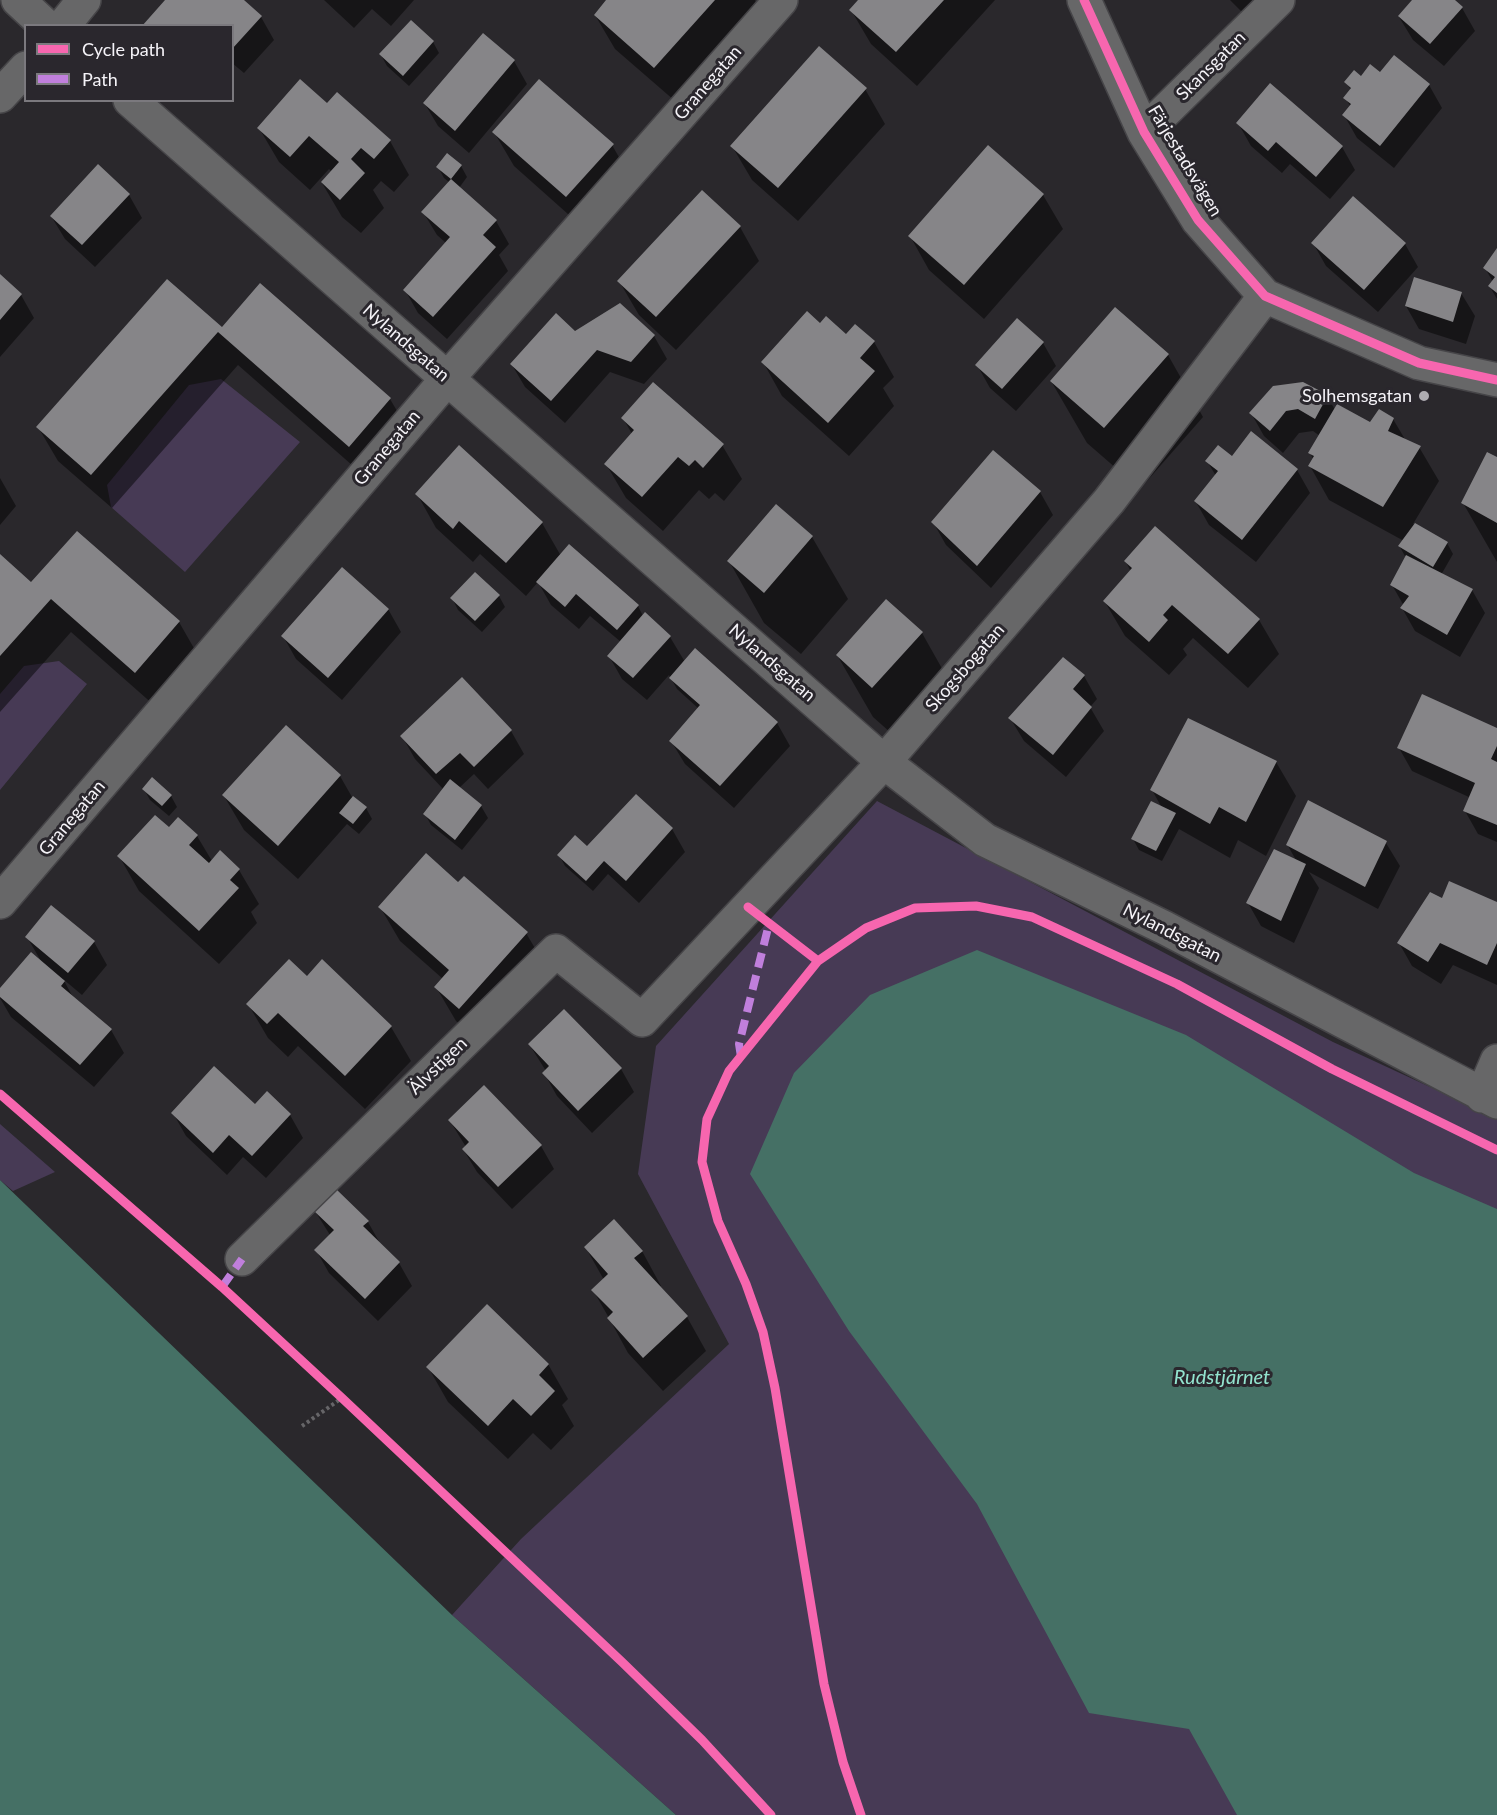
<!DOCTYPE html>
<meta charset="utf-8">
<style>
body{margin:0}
#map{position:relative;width:1497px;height:1815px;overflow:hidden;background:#2a282c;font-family:Lato,sans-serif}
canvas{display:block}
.legend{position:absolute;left:24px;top:24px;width:210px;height:78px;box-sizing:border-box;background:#2a272d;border:2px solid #7b797e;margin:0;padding:8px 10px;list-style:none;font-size:18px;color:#f5f3f8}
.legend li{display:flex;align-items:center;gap:12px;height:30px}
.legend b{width:30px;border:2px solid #7b797e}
</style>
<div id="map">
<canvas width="1497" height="1815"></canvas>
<ul class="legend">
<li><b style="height:8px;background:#f766af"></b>Cycle path</li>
<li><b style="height:8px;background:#c07fdc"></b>Path</li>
</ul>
</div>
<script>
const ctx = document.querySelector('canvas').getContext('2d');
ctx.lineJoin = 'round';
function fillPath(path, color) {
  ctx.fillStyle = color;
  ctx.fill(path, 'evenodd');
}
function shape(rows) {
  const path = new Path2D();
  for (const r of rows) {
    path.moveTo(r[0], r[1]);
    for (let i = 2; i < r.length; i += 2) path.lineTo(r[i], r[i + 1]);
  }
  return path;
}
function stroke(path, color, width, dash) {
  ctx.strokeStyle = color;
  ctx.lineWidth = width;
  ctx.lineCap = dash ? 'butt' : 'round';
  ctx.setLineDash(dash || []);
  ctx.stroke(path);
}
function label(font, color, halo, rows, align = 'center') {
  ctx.font = font + ' Lato,sans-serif';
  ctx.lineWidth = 6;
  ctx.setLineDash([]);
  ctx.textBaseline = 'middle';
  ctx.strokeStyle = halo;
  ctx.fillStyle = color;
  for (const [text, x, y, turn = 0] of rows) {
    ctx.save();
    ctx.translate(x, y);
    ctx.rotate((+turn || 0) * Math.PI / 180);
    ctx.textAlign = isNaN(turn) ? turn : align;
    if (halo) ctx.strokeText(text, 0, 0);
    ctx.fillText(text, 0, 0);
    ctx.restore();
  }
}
const green = shape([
 [221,379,300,442,185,572,111,507,107,485,189,385],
 [59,661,87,684,0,790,0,694,24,666],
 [877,801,1333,1042,1497,1118,1497,1815,676,1815,452,1615,521,1539,729,1344,638,1174,656,1046],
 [0,1124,55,1172,13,1191,0,1180]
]);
const water = shape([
 [977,950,1186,1035,1414,1173,1497,1209,1497,1815,1237,1815,1189,1729,1089,1713,977,1504,849,1331,750,1174,794,1073,870,995],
 [0,1180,452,1615,676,1815,0,1815]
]);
const shadow = shape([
 [167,0,242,0,261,17,274,40,244,73,232,63,232,26],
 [324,0,414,0,391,26,372,9,354,28],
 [608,0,755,0,758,7,675,101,615,49,595,15],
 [860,0,995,0,917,86,871,44,851,10],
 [1230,0,1255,0,1242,12],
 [1414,0,1452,0,1462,8,1475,31,1444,66,1413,40,1399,17],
 [483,35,514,61,527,84,469,153,438,126,425,104],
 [433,42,439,53,409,86,387,66,381,55],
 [1380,74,1429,85,1442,108,1394,168,1357,138,1344,115,1351,107,1345,98,1351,90,1346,82],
 [865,89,885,124,798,221,752,180,732,146],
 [328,105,390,141,409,175,394,192,381,181,373,190,384,208,361,233,342,217,322,183,332,172,329,169,310,190,279,162,259,128],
 [1238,123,1342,147,1355,170,1330,199,1290,164,1282,173,1251,146],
 [494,132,612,145,632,180,587,231,514,166],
 [988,147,1043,195,1063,229,984,319,929,270,910,236],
 [461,166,467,177,459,188,496,221,509,244,499,255,508,271,447,339,418,313,405,290,446,243,437,235,423,212,450,183,444,178,438,167],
 [129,195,142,218,95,267,65,239,51,216],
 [740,227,759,261,676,350,639,315,619,281],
 [1313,243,1405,244,1418,267,1378,312,1326,266],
 [1497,251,1497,299,1490,287,1493,282,1485,268],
 [0,276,21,295,34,318,0,357],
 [1461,293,1475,316,1466,344,1419,329,1406,306],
 [1017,320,1043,343,1056,366,1016,411,990,388,977,365],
 [820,325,846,336,855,326,874,342,894,377,883,388,894,406,849,456,782,396,763,362],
 [222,329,390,399,410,433,369,480,238,365,112,508,58,461,38,427],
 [575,332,654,336,667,359,644,384,610,372,565,423,525,387,512,365],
 [1168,355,1203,417,1140,489,1087,443,1051,381],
 [1327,396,1335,410,1370,424,1393,419,1406,441,1419,447,1439,481,1413,524,1447,543,1453,554,1441,575,1472,590,1485,613,1460,657,1415,631,1402,608,1404,606,1392,585,1406,558,1400,547,1404,541,1329,500,1310,466,1314,460,1310,453,1320,436,1313,431,1299,433,1283,453,1264,436,1251,413],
 [623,418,722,445,742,479,724,501,715,493,709,499,699,490,663,531,626,498,606,464,632,434],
 [1251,433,1297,470,1310,493,1256,562,1209,525,1196,502,1216,476,1207,461,1232,458],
 [1497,459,1497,562,1463,503],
 [0,478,16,506,0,525],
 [1040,492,1053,515,991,588,946,545,933,522],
 [417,494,542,523,561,556,638,606,643,616,670,637,685,662,777,723,790,746,734,808,685,764,671,741,699,709,677,689,669,675,647,700,622,679,609,656,621,642,590,616,579,629,551,605,538,582,526,596,480,554,473,562,436,528],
 [812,537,848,599,801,654,764,623,729,561],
 [0,556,32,584,179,622,199,657,155,706,71,632,0,712],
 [1126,562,1259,620,1279,654,1248,688,1193,638,1183,649,1187,655,1169,675,1125,636,1105,602,1131,572],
 [499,596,505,607,482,632,458,610,452,598],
 [388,609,401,632,342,700,296,659,283,636],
 [922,633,957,695,909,749,873,717,837,655],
 [1084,676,1097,699,1090,707,1104,731,1066,777,1024,741,1010,718],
 [462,679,511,731,524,754,488,789,474,774,459,788,481,806,488,818,462,850,431,825,425,814,444,790,415,759,402,736],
 [1497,729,1497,842,1478,834,1465,811,1471,798,1412,771,1399,748],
 [1276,762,1296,796,1266,856,1238,840,1230,858,1179,829,1162,861,1139,850,1133,839,1162,808,1152,790],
 [340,776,352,797,366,808,372,819,359,834,347,824,298,879,244,830,224,796],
 [144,789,171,796,177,807,169,816,150,800],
 [636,796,672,829,685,852,639,903,608,874,593,891,565,866,559,855,592,852],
 [1308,802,1386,843,1400,866,1378,909,1309,872,1319,888,1294,943,1261,926,1248,903,1297,862,1287,844],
 [197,836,212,861,239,870,259,904,251,912,257,923,219,964,139,891,119,856],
 [458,884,526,933,546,967,480,1042,456,1021,436,987,443,979,400,941,380,907],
 [1443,900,1497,904,1497,985,1453,965,1441,984,1412,966,1399,943],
 [27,937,94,942,107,965,82,995,63,979,74,999,111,1030,124,1053,94,1087,11,1017,0,998,0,991,41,961],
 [307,978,391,1027,411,1061,365,1109,298,1046,288,1057,268,1038,248,1004],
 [529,1044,621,1069,634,1092,592,1133,557,1096,544,1073,546,1071],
 [267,1093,290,1115,303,1138,266,1178,243,1157,227,1175,186,1136,173,1113,255,1106],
 [450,1121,541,1146,554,1169,512,1209,477,1172,463,1149,466,1147],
 [315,1211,368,1222,381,1245,399,1263,412,1286,378,1321,329,1273,316,1250,330,1235],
 [586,1248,642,1251,661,1286,659,1287,687,1317,706,1351,663,1391,628,1353,609,1318,593,1290,604,1280],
 [548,1364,568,1399,562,1405,574,1426,551,1450,533,1433,508,1459,448,1402,428,1367]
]);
const building = shape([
 [165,0,244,0,262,16,232,49,232,26,142,26],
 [606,0,715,0,654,68,594,15],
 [858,0,944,0,896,52,849,10],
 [1412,0,1455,0,1463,7,1430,44,1398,16],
 [411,20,434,41,403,76,379,54],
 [483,33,515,60,455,131,423,103],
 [819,46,867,88,778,188,730,146],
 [1394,55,1430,84,1380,146,1342,115,1351,104,1343,98,1351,88,1344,82,1354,70,1361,76,1370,64,1380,72],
 [300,79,327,103,337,92,391,140,374,159,361,148,351,159,365,173,340,200,321,182,339,162,309,136,290,157,257,128],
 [539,79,614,144,566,197,492,132],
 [1270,83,1343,146,1316,177,1276,142,1268,151,1236,123],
 [988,145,1044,194,964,285,908,236],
 [447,153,462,165,451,179,436,167],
 [98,164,130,194,82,245,50,216],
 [451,179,497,220,483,235,496,247,433,317,403,290,450,237,421,212],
 [702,190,741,226,656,317,617,281],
 [1353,196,1406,243,1364,290,1311,243],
 [1497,248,1497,293,1488,286,1495,277,1483,268],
 [0,274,22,294,0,320],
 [1414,277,1462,292,1453,322,1405,306],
 [167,279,222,327,260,283,391,398,349,447,218,332,91,475,36,427],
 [620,303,655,335,631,362,597,350,551,401,510,364,556,313,575,331],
 [1115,307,1169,354,1104,428,1050,381],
 [807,311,820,323,826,316,846,334,855,324,875,341,860,358,875,371,828,423,761,362],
 [1017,318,1044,342,1002,389,975,365],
 [653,382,724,444,703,468,695,460,689,466,678,457,642,497,604,464,634,430,621,418],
 [1303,382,1328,395,1315,419,1298,409,1286,411,1270,431,1249,413,1273,386],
 [1337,404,1370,422,1379,409,1394,418,1388,431,1421,446,1383,507,1308,466,1314,456,1308,453],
 [1251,431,1298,469,1242,540,1194,501,1218,471,1205,461,1218,445,1232,456],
 [459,445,543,522,506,563,459,521,453,529,415,494],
 [993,450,1041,491,977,566,931,522],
 [1487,452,1497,457,1497,523,1461,503],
 [776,504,813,536,764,593,727,561],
 [1415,523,1448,542,1433,567,1398,546],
 [1155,526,1260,619,1228,654,1172,605,1163,615,1168,620,1149,642,1103,601,1132,568,1124,561],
 [77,531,180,621,135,673,51,599,0,656,0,554,31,582],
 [569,544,639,605,617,630,576,594,565,607,536,582],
 [1406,555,1473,589,1447,635,1400,608,1409,596,1390,585],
 [342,567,389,609,328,678,281,636],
 [475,572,500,595,475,621,450,598],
 [886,599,923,632,872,688,836,655],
 [645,612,671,636,633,678,607,656],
 [695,648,778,722,720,786,669,741,700,705,669,678],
 [1063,657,1085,675,1073,689,1092,707,1053,755,1008,718],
 [462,677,512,730,474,767,460,753,436,774,400,736],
 [1422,694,1497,728,1497,746,1491,759,1497,762,1497,825,1463,811,1475,783,1397,748],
 [1188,718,1277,761,1246,822,1219,807,1210,824,1150,790],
 [286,725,341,775,278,846,222,795],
 [152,777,172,795,162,806,142,789],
 [450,779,482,805,455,840,423,814],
 [636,794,673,828,626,881,604,861,586,881,557,855,575,835,587,846],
 [353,796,367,807,353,824,339,813],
 [1308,800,1387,841,1365,887,1286,845],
 [1151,801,1176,813,1156,851,1131,839],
 [155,815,169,827,178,817,198,835,189,845,209,863,220,850,240,869,230,880,239,888,199,931,117,856],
 [1274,849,1306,864,1281,921,1246,903],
 [426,853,458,882,464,876,528,932,459,1009,434,987,449,970,378,907],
 [1449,881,1497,902,1497,943,1487,965,1440,943,1428,962,1397,943,1430,892,1442,898],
 [51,905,95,941,68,973,25,937],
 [31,952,65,981,61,986,112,1029,80,1065,0,997,0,988],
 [289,959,307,976,322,959,392,1026,345,1076,278,1013,267,1024,246,1004],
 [564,1009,622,1068,578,1111,542,1073,549,1066,528,1044],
 [214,1066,255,1104,267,1091,291,1114,252,1156,229,1135,213,1153,171,1113],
 [484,1085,542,1145,498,1187,462,1149,469,1142,448,1120],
 [335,1188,369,1221,363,1226,400,1262,365,1299,314,1250,334,1230,313,1210],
 [614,1219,643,1251,634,1258,688,1316,643,1358,607,1318,613,1312,591,1290,608,1274,584,1247],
 [487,1304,549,1364,539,1375,555,1391,531,1416,513,1399,488,1426,426,1367]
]);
const path = shape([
 [302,1426,342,1398]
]);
const minor = shape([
 [18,0,46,26],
 [1084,0,1144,132,1198,220,1265,296,1419,363,1497,380],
 [63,26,84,0],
 [0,96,26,68],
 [130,100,884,762,985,840,1165,928,1497,1102],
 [1144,132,1278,0],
 [0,902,447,379,781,0],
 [1482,1096,1497,1061],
 [242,1259,556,951,642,1020,884,762,1109,501,1265,296]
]);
const quiet = shape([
 [741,1057,739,1044,769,924],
 [222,1287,242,1259]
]);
const cycleway = shape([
 [1084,0,1144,132,1198,220,1265,296,1419,363,1497,380],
 [748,907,818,961],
 [0,1094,222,1287,342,1398,622,1662,702,1740,771,1815],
 [861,1815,843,1762,824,1684,775,1388,763,1332,746,1284,718,1221,702,1162,707,1119,729,1071,818,961,866,928,915,908,976,906,1032,917,1177,984,1332,1069,1497,1150]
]);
const markers = [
 [1424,396,6,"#aeacb1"]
];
const streetNames = [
 ["Skansgatan",1211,66,-45],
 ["Granegatan",708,83,-49],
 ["Färjestadsvägen",1185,161,59],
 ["Nylandsgatan",406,343,41],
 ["Granegatan",387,448,-50],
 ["Nylandsgatan",772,663,41],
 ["Skogsbogatan",965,668,-49],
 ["Granegatan",72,818,-50],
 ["Nylandsgatan",1172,933,27],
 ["Älvstigen",438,1066,-44]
];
const poiNames = [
 ["Solhemsgatan",1412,396]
];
const waterNames = [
 ["Rudstjärnet",1222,1378]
];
fillPath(green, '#473a55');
fillPath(water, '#457065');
fillPath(shadow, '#0007');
fillPath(building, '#868588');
stroke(minor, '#464548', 36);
stroke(path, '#666568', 4, [3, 3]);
stroke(minor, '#676768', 33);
stroke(quiet, '#c07fdc', 8, [15, 8]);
stroke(cycleway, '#f766af', 9);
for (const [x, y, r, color] of markers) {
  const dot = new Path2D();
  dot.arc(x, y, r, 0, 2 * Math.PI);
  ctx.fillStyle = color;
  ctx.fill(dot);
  stroke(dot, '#2a272d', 2);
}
label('18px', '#f5f3f8', '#2a272d', streetNames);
label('18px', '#f5f3f8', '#2a272d', poiNames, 'right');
label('italic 20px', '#93e4cf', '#2a272d', waterNames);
</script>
